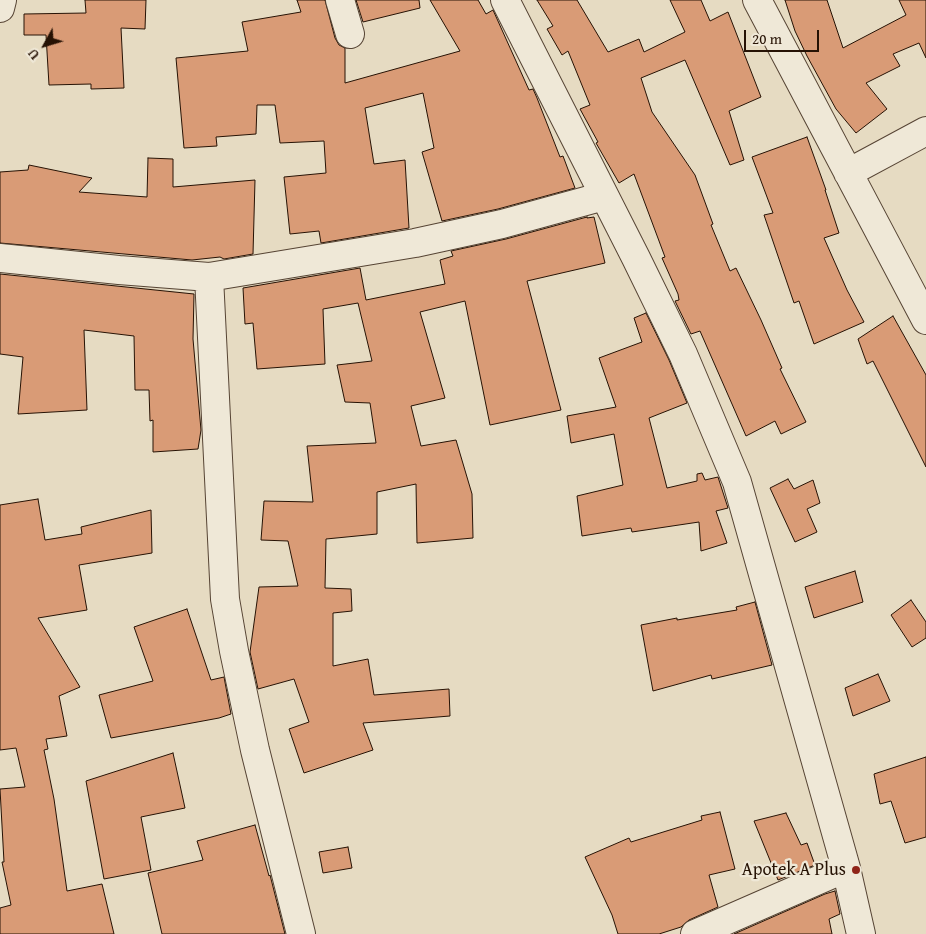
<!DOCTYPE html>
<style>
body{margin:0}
#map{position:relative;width:926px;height:934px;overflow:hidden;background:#e6dbc2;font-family:"Gentium Book Plus",serif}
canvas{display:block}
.north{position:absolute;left:20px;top:20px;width:50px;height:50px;-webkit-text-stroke:4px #efe8d7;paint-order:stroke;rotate:231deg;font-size:14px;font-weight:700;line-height:20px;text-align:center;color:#261204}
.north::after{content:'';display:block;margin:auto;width:18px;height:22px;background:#261204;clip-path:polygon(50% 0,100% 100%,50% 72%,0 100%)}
.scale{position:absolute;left:744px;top:30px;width:75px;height:22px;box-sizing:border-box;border:2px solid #261204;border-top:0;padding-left:6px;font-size:15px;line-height:18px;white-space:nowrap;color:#261204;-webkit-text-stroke:4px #efe8d7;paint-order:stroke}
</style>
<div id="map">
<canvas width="926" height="934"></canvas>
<div class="north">U</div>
<div class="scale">20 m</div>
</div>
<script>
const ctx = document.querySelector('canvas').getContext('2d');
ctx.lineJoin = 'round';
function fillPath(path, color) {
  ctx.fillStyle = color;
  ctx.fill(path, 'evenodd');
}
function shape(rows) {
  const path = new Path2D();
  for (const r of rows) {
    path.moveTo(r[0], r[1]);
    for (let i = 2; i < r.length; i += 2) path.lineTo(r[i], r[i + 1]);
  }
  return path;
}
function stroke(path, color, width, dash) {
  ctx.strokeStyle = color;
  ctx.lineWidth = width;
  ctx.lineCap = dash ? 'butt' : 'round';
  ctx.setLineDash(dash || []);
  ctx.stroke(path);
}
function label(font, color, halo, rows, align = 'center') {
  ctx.font = font + ' "Gentium Book Plus",serif';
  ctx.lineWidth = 4.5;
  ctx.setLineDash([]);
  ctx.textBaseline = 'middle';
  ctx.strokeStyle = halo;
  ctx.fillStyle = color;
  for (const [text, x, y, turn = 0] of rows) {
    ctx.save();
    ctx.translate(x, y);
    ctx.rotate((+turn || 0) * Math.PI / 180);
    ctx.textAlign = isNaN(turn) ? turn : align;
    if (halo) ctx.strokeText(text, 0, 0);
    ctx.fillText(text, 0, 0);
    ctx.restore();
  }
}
const building = shape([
 [85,0,146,0,145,29,121,28,124,88,91,89,91,84,49,85,46,35,24,35,24,14,86,13,85,0],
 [297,0,325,0,335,38,339,45,345,48,345,83,460,51,430,0,478,0,486,14,493,10,529,90,533,89,537,98,560,157,563,156,575,188,498,209,442,221,422,152,434,148,423,93,365,108,374,164,405,160,409,228,321,243,319,231,290,234,284,177,326,173,324,141,280,143,275,105,257,105,256,134,216,137,217,146,184,148,176,58,248,51,242,22,301,12,297,0],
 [356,0,419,0,420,8,363,22,356,0],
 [537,0,577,0,608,52,639,39,644,52,685,32,670,0,701,0,710,21,728,12,761,97,729,111,744,160,730,165,685,60,641,78,652,112,695,175,713,224,711,225,730,271,736,268,761,320,782,368,780,369,806,422,781,434,775,421,746,436,700,331,691,334,675,301,679,300,678,294,662,258,665,257,634,174,619,183,596,143,598,142,580,109,590,105,568,51,562,55,547,29,553,26,537,0],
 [785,0,827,0,843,48,906,15,899,0,926,0,926,58,919,43,893,54,900,66,866,83,887,109,856,133,836,109,807,56,795,31,785,0],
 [807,137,826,190,825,190,839,233,824,238,847,290,864,322,814,344,799,301,794,303,764,215,773,213,752,157,807,137],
 [148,158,173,159,173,187,255,180,253,254,224,259,220,257,192,260,0,243,0,172,28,170,29,165,92,178,79,192,147,197,148,158],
 [587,217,587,218,594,217,605,263,527,281,561,410,490,425,465,301,420,312,445,398,411,406,421,446,456,440,472,494,473,538,417,543,416,484,377,492,377,534,326,539,325,588,351,589,352,611,333,613,333,666,368,659,374,695,449,689,450,716,363,723,373,750,304,773,289,729,309,722,294,679,258,689,250,652,259,587,298,586,288,541,261,540,264,501,313,502,307,446,376,443,370,403,345,402,337,365,372,361,358,303,323,309,325,364,257,369,253,323,245,324,243,288,360,268,366,300,445,284,440,260,453,256,451,251,506,239,587,217],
 [0,274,194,294,193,339,201,430,198,449,153,452,153,420,150,421,149,390,135,390,134,336,84,330,87,410,18,414,23,357,0,354,0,274],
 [646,313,669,360,687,403,649,418,667,488,697,481,697,474,702,473,705,480,718,477,728,508,716,511,727,543,701,551,699,522,632,532,631,528,582,536,577,496,623,485,614,434,571,443,567,416,616,407,599,358,642,342,634,318,646,313],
 [893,316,926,375,926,467,873,361,867,364,858,339,893,316],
 [788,479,794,489,813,480,820,503,807,509,817,532,795,542,770,488,788,479],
 [38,499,45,540,82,534,81,527,151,510,152,553,79,565,87,610,38,618,80,687,59,696,67,736,46,739,48,749,44,750,54,799,67,891,102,884,114,934,0,934,0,908,11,905,2,862,4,862,0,789,25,787,16,748,0,750,0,505,38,499],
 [855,571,863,602,814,618,805,587,855,571],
 [911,600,926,622,926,638,912,647,891,615,911,600],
 [755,602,772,665,712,679,711,675,653,691,641,625,677,618,677,620,737,610,736,607,755,602],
 [187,609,211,680,224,677,231,714,219,718,111,738,99,695,153,681,134,627,187,609],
 [878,674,890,701,853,716,845,688,878,674],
 [173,753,185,808,141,817,151,870,104,879,86,781,173,753],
 [926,757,926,837,905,843,891,801,880,804,874,774,926,757],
 [720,812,735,869,709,875,718,907,689,920,681,927,659,934,618,934,612,915,585,857,629,838,631,842,702,820,701,816,720,812],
 [786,813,801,845,807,843,815,865,778,880,754,821,786,813],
 [255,825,269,876,270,875,285,934,162,934,148,873,203,860,197,841,255,825],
 [348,847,352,868,323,873,319,852,348,847],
 [835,891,840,914,829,919,832,934,734,934,825,894,835,891]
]);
const minor = shape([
 [340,0,350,34],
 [505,0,636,258,683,354,737,482,846,868,861,934],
 [757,0,926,320],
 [0,8,2,0],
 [848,173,926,131],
 [0,258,119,270,209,277,415,243,502,224,604,196],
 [209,277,225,599,234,651,255,750,301,934],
 [695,934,846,868]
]);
const markers = [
 [856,870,5,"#8f2418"]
];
const poiNames = [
 ["Apotek A Plus",846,870]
];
fillPath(building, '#d99b76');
stroke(building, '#261204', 1);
stroke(minor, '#564434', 30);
stroke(minor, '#efe8d7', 28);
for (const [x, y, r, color] of markers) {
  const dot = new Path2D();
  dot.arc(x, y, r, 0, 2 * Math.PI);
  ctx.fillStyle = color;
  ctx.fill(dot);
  stroke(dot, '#efe8d7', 2);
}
label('18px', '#261204', '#efe8d7', poiNames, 'right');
</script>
